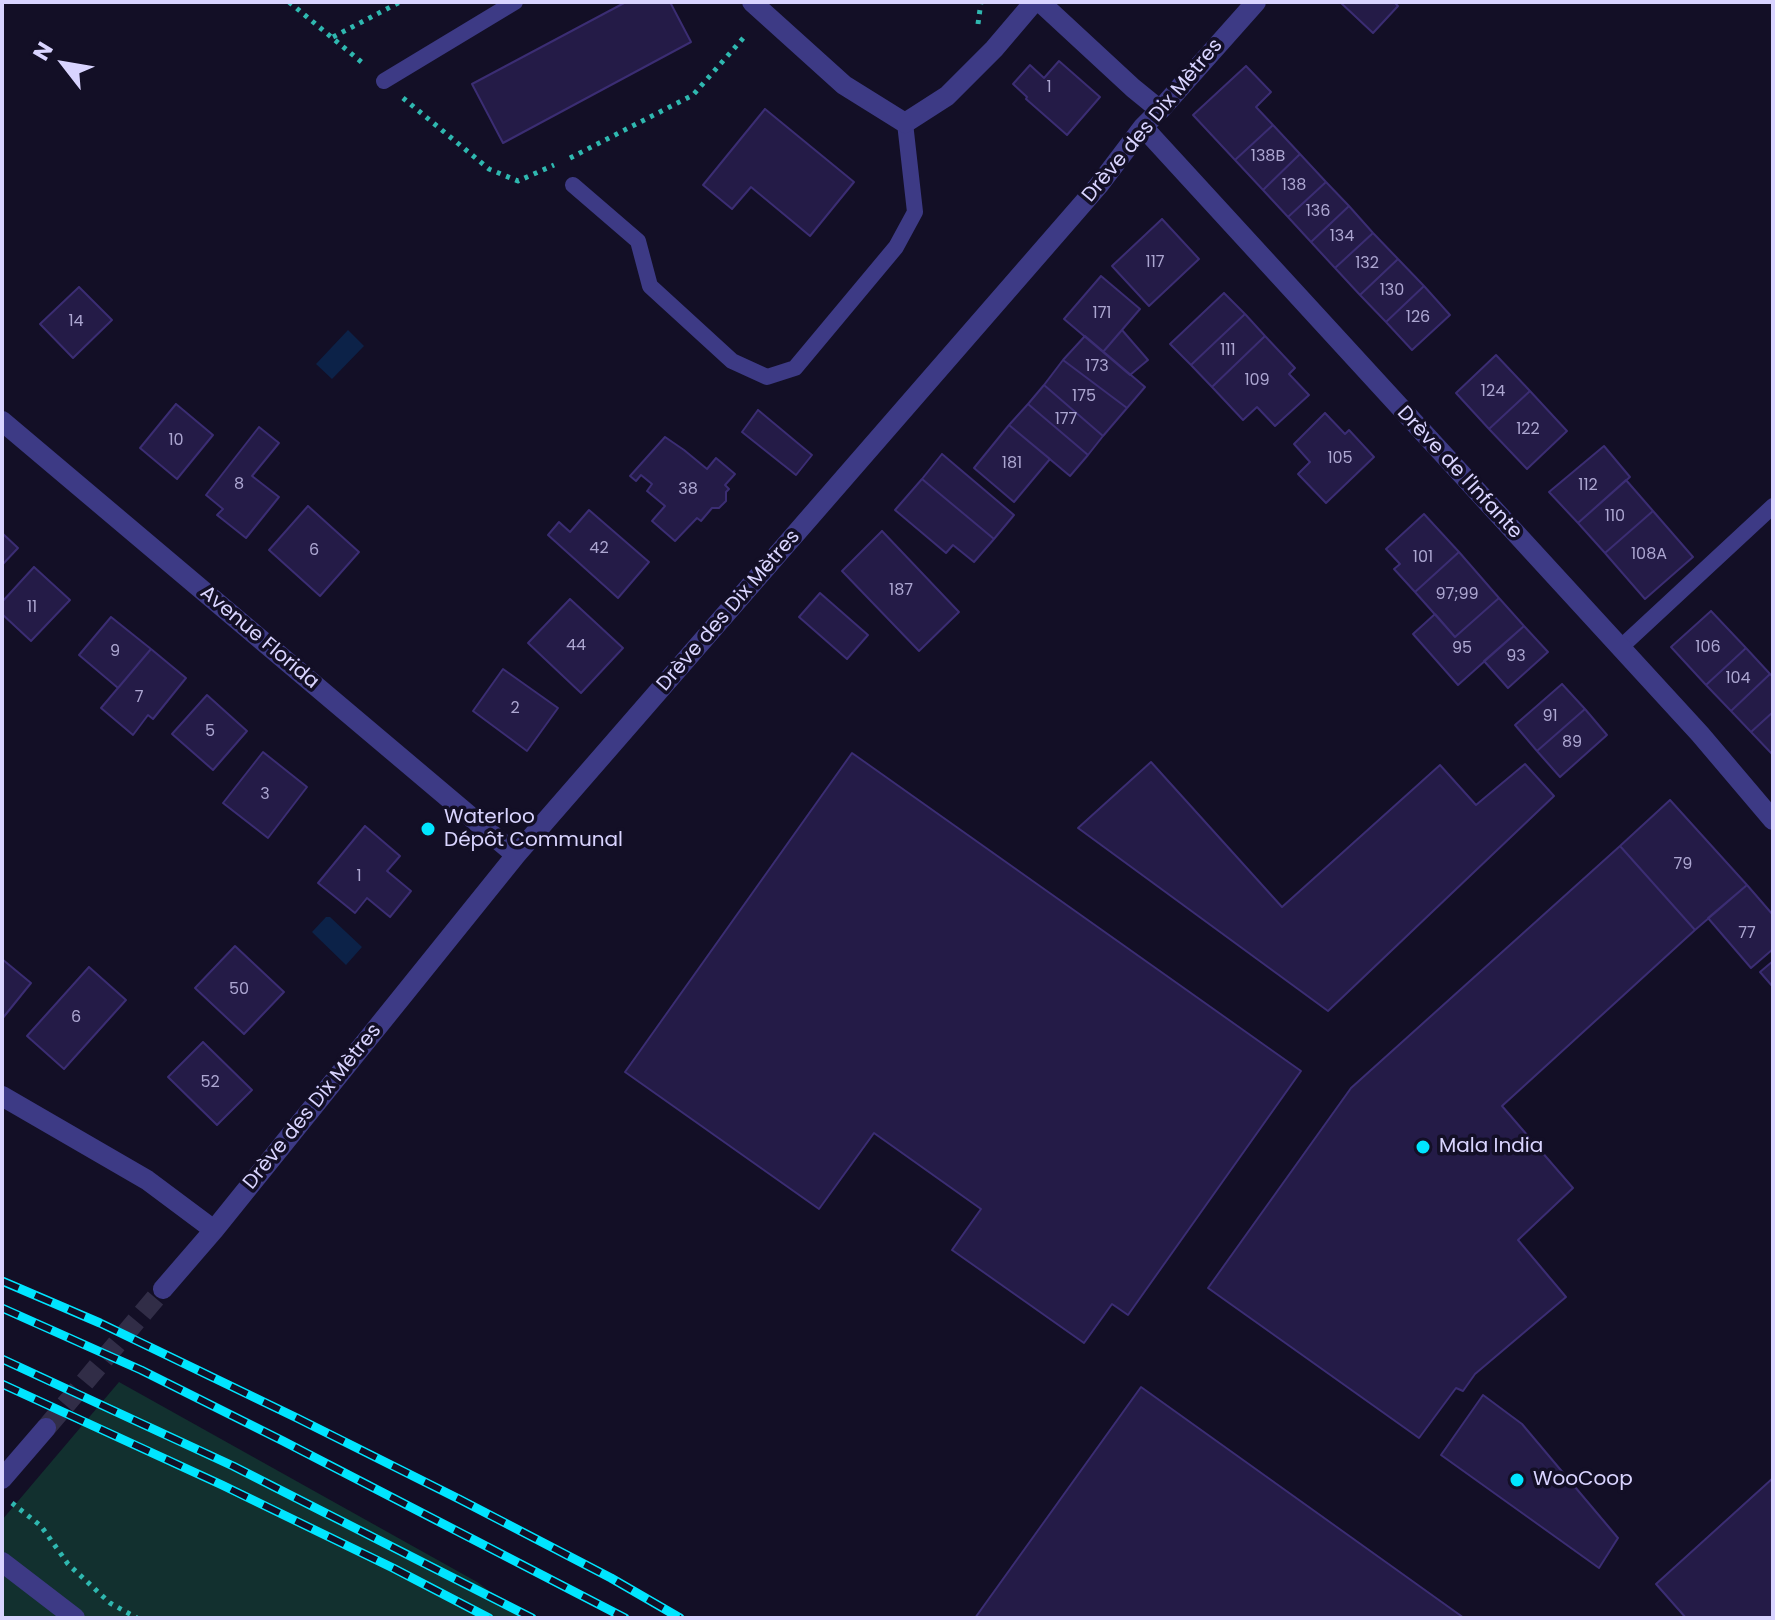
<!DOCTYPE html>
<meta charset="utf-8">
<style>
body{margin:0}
#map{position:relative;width:1775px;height:1620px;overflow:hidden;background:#130f26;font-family:Poppins,sans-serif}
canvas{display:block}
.frame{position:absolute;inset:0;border:4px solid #d9d4ff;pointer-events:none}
.north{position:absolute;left:24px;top:24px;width:80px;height:80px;-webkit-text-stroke:6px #130f26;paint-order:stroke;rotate:301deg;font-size:22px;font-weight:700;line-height:32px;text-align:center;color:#d9d4ff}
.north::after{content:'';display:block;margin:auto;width:28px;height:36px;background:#d9d4ff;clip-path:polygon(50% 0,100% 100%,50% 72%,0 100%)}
</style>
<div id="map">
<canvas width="1775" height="1620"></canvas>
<div class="frame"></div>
<div class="north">N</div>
</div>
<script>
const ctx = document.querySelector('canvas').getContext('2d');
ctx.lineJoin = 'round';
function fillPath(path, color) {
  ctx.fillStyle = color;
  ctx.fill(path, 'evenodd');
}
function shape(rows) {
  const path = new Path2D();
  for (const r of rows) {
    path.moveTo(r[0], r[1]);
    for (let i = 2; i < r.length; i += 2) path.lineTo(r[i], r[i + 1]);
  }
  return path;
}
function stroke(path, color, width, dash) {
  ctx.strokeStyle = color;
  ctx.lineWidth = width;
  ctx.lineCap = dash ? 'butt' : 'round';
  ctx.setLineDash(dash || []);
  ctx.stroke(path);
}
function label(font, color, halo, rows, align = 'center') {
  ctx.font = font + ' Poppins,sans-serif';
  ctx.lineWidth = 7;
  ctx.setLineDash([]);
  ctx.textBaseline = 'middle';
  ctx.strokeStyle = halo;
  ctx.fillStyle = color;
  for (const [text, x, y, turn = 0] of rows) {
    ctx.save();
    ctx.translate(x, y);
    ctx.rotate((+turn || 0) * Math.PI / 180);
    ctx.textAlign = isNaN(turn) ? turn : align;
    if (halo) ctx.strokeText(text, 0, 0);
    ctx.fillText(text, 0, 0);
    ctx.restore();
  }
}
const green = shape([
 [119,1382,477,1582,526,1618,2,1618,2,1520]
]);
const water = shape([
 [348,330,364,346,332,379,316,364],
 [326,917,330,917,362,947,346,965,312,932]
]);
const building = shape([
 [626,2,670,2,691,42,503,143,472,84,626,2],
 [1340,2,1394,2,1398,6,1373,33,1340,2],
 [1059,61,1100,97,1067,135,1026,99,1027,97,1013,84,1030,65,1044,78,1059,61],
 [1246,66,1271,92,1256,107,1273,125,1235,160,1193,115,1246,66],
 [765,109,854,182,810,236,751,187,732,209,703,185,765,109],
 [1273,125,1300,154,1263,190,1235,160,1273,125],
 [1300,154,1326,182,1288,217,1263,190,1300,154],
 [1326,182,1349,206,1311,242,1288,217,1326,182],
 [1349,206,1373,233,1335,268,1311,242,1349,206],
 [1162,219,1199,259,1149,306,1112,266,1162,219],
 [1373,233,1398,259,1360,295,1335,268,1373,233],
 [1398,259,1424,286,1386,322,1360,295,1398,259],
 [1101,276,1140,309,1103,352,1064,319,1101,276],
 [1424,286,1450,315,1412,350,1386,322,1424,286],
 [79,287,112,320,73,358,40,324,79,287],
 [1224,293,1245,314,1191,365,1170,344,1224,293],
 [1245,314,1265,336,1212,387,1191,365,1245,314],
 [1122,330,1148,360,1130,375,1103,352,1122,330],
 [1085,336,1145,387,1127,408,1063,360,1085,336],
 [1265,336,1295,368,1289,374,1309,395,1275,426,1257,407,1243,420,1212,387,1265,336],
 [1496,355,1530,391,1489,429,1456,393,1496,355],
 [1063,360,1127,408,1103,436,1044,385,1063,360],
 [1044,385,1103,436,1088,455,1028,404,1044,385],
 [1530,391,1567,431,1527,469,1489,429,1530,391],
 [176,404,213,435,177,479,140,448,176,404],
 [1028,404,1088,455,1070,476,1009,425,1028,404],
 [758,410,812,455,796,475,742,432,758,410],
 [1325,413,1345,434,1349,430,1374,457,1326,503,1298,474,1310,462,1294,444,1325,413],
 [1009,425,1050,459,1014,502,974,468,1009,425],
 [259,427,279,443,252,476,279,497,246,538,217,515,223,509,206,495,259,427],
 [665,437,684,450,707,469,716,458,735,474,725,485,729,489,726,492,726,501,719,508,712,508,701,521,697,518,675,541,652,521,665,506,647,491,652,484,641,475,636,481,630,476,665,437],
 [1604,446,1630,477,1578,523,1549,492,1604,446],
 [942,454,1014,515,994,539,922,479,942,454],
 [922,479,994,539,974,562,953,545,946,553,895,510,922,479],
 [1626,480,1653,511,1605,553,1578,523,1626,480],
 [308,506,359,552,320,596,269,550,308,506],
 [589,510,649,562,618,598,548,535,559,522,570,532,589,510],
 [1653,511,1693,557,1645,599,1605,553,1653,511],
 [1424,514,1459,552,1415,592,1394,569,1400,564,1386,549,1424,514],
 [882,531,959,612,919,651,842,571,882,531],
 [2,533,18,548,2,565,2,533],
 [1459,552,1499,598,1455,637,1415,592,1459,552],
 [34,567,70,600,31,641,2,614,2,602,34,567],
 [820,593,868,635,847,659,799,617,820,593],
 [1499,598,1524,626,1458,685,1413,634,1435,614,1455,637,1499,598],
 [570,599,623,648,581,693,528,643,570,599],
 [1711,611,1746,648,1706,685,1671,647,1711,611],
 [111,617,151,649,118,688,79,655,111,617],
 [1524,626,1548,652,1508,688,1484,661,1524,626],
 [1746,648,1770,674,1731,711,1706,685,1746,648],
 [151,649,186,678,153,719,148,715,133,735,101,708,151,649],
 [503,669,558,708,527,751,473,711,503,669],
 [1770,674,1773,677,1773,712,1751,732,1731,711,1770,674],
 [1562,684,1585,709,1537,751,1515,725,1562,684],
 [207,695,247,731,213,770,172,734,207,695],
 [1585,709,1607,735,1560,777,1537,751,1585,709],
 [1773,712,1773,755,1751,732,1773,712],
 [263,752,307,787,268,838,223,803,263,752],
 [852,753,1301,1071,1128,1315,1112,1304,1084,1343,952,1250,981,1209,874,1133,819,1209,625,1072,852,753],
 [1151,762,1282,907,1440,765,1476,805,1525,764,1554,796,1328,1011,1078,828,1151,762],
 [1670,800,1747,885,1695,930,1620,846,1670,800],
 [365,826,400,856,387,871,411,891,390,917,367,898,355,913,318,883,365,826],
 [1620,846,1695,930,1502,1106,1573,1188,1518,1240,1566,1297,1475,1374,1463,1391,1456,1388,1419,1438,1208,1288,1351,1088,1620,846],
 [1747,885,1773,915,1773,949,1751,968,1708,918,1747,885],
 [235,946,284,992,244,1034,195,988,235,946],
 [2,959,31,983,2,1019,2,959],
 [1773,961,1773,987,1760,972,1773,961],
 [89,967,126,1000,64,1069,27,1036,89,967],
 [203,1042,252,1090,217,1125,168,1077,203,1042],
 [1141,1387,1464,1618,975,1618,1141,1387],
 [1483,1395,1522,1424,1618,1538,1599,1568,1441,1455,1483,1395],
 [1773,1478,1773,1618,1686,1618,1656,1584,1773,1478]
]);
const minorTunnel = shape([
 [46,1428,163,1289]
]);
const path = shape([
 [289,2,365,65],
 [978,24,981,2],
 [333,37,400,2],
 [403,98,489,169,518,181,554,165],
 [570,158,693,95,746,35],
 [12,1503,41,1526,68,1564,110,1603,137,1618]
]);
const service = shape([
 [384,81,515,2],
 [573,185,638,241,650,286,732,361,767,377,795,368,896,247,915,212,905,123],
 [1620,648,1773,506]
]);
const minor = shape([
 [752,2,844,85,905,123,947,96,994,49,1034,2],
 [1040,2,1133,88,1160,110],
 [1143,127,1700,734,1773,820],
 [2,421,516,855],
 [2,1096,147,1180,214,1230],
 [163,1289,214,1230,516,855,1099,185,1143,127,1160,110,1256,2],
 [2,1479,46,1428],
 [2,1562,75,1618]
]);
const rail = shape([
 [2,1281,100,1323,297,1418,459,1499,611,1578,680,1618],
 [2,1308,141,1370,283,1441,625,1618],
 [2,1359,233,1466,532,1618],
 [2,1384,222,1485,393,1568,489,1618]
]);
const markers = [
 [428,829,8,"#00e5ff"],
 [1423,1147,8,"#00e5ff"],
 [1517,1480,8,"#00e5ff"]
];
const numberNames = [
 ["1",1049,88],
 ["138B",1268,157],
 ["138",1294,186],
 ["136",1318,212],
 ["134",1342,237],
 ["117",1155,263],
 ["132",1367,264],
 ["130",1392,291],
 ["171",1102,314],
 ["126",1418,318],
 ["14",76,322],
 ["111",1228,351],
 ["173",1097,367],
 ["109",1257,381],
 ["124",1493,392],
 ["175",1084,397],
 ["177",1066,420],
 ["122",1528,430],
 ["10",176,441],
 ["105",1340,459],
 ["181",1012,464],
 ["8",239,485],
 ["112",1588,486],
 ["38",688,490],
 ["110",1615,517],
 ["42",599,549],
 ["6",314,551],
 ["108A",1649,555],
 ["101",1423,558],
 ["187",901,591],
 ["97;99",1457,595],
 ["11",32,608],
 ["44",576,646],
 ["106",1708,648],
 ["95",1462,649],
 ["9",115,652],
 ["93",1516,657],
 ["104",1738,679],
 ["7",139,698],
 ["2",515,709],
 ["91",1550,717],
 ["5",210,732],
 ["89",1572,743],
 ["3",265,795],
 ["79",1683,865],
 ["1",359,877],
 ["77",1747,934],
 ["50",239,990],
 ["6",76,1018],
 ["52",210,1083]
];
const streetNames = [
 ["Drève des Dix Mètres",1153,121,-50],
 ["Drève de l'Infante",1459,473,47],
 ["Drève des Dix Mètres",729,611,-49],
 ["Avenue Florida",259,638,40],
 ["Drève des Dix Mètres",313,1107,-51]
];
const poiNames = [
 ["Waterloo",444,818],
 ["Dépôt Communal",444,841],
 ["Mala India",1439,1147],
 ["WooCoop",1533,1480]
];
fillPath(green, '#12302f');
fillPath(water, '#0c2248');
fillPath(building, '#241b47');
stroke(building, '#3b2d73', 2);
stroke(minorTunnel, '#312d47', 20, [20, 10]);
stroke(path, '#2fb8b0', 5, [4, 6]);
stroke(service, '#3d3a85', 16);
stroke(minor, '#3d3a85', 20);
stroke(rail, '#00e5ff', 9);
stroke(rail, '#130f26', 6, [18]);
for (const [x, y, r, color] of markers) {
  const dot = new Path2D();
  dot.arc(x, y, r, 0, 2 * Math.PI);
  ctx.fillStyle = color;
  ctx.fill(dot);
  stroke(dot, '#130f26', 3);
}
label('16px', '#aca6d1', null, numberNames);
label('20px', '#d9d4ff', '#130f26', streetNames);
label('20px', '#d9d4ff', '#130f26', poiNames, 'left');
</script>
